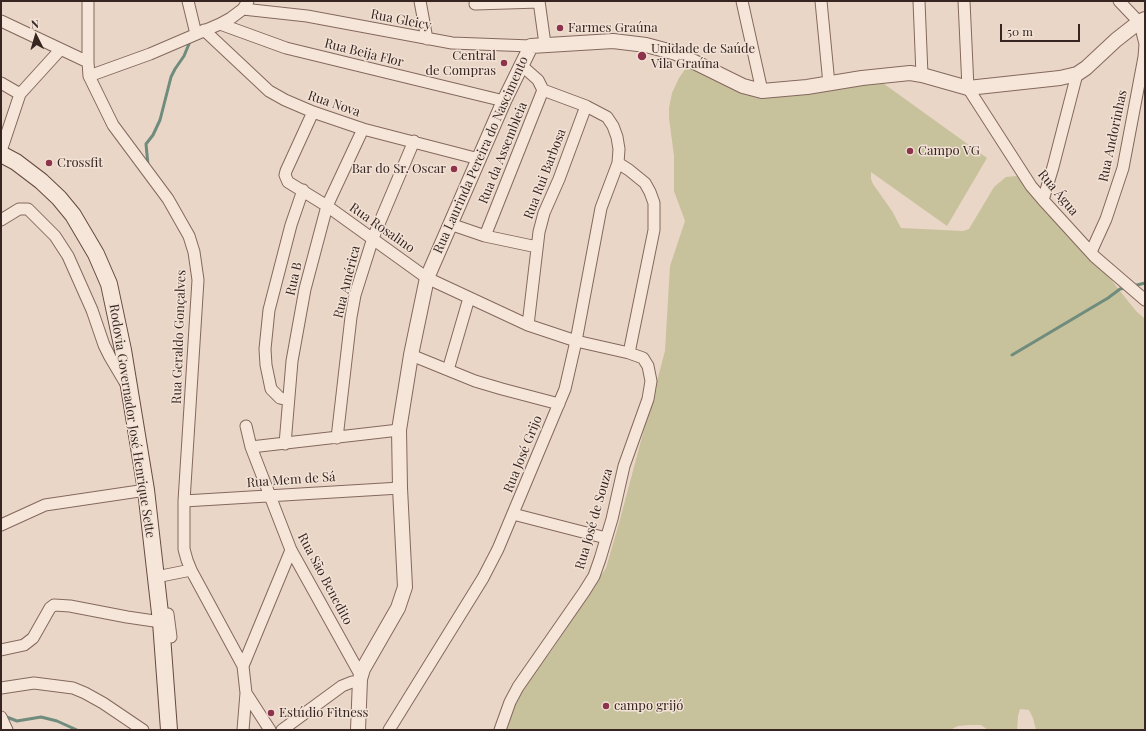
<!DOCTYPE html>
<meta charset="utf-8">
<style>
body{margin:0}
#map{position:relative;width:1146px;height:731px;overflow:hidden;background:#ead6c7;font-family:"Playfair Display",serif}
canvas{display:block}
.frame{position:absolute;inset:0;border:2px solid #362520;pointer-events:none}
.north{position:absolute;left:16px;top:16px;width:40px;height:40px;-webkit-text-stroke:3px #f2e2d6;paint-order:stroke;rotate:355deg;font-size:11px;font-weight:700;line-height:16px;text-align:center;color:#362520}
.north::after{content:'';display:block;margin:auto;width:14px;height:18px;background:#362520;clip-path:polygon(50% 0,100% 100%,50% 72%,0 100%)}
.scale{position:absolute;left:1000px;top:24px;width:80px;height:18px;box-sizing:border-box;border:2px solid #362520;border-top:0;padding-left:5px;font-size:12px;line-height:14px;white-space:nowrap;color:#362520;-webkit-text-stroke:3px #f2e2d6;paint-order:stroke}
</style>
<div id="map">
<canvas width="1146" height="731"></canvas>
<div class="frame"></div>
<div class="north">N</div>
<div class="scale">50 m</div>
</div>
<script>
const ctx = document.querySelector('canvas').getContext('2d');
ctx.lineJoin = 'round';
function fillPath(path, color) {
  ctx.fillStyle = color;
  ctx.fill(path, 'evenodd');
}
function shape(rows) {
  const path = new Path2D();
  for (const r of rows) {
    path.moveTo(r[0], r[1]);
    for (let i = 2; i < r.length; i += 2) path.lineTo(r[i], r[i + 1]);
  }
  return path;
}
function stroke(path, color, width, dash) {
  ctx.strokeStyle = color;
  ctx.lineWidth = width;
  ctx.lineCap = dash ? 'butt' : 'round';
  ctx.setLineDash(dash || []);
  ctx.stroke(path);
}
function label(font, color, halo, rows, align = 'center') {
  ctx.font = font + ' "Playfair Display",serif';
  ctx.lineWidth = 3;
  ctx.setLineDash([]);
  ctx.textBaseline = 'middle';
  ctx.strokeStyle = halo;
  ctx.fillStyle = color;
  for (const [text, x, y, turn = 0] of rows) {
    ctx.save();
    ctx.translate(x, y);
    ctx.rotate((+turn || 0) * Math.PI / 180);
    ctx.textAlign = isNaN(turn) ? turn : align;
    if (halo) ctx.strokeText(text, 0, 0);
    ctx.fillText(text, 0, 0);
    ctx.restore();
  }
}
const green = shape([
 [690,67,712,78,732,85,877,82,876,85,880,81,987,158,947,226,871,172,871,179,873,184,892,211,901,228,963,231,969,229,994,187,1006,177,1017,176,1033,197,1054,215,1108,276,1136,311,1145,319,1145,730,1036,730,1033,718,1029,710,1020,709,1018,716,1017,730,988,730,981,725,969,725,958,726,950,730,503,730,511,708,529,680,552,650,606,568,619,523,665,351,670,266,685,221,674,191,674,156,669,118,669,108,672,93,679,78,686,68]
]);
const stream = shape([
 [148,165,146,144,153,135,160,120,171,77,175,69,184,56,191,39],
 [1133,286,1145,283],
 [1012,355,1108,298,1120,289,1127,288],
 [4,716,17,721,41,717,57,721,77,730]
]);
const minor = shape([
 [88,1,88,62,89,76,113,125,168,199,189,236,194,252,198,280,184,501,184,549,187,560,191,570,243,666,246,693,243,730],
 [188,1,196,34],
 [420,1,427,39],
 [539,1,545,44],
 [742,1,762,91],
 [821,1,829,84],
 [919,1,922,75],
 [964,1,968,88,1031,186,1043,200,1095,257,1145,300],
 [475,4,539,2],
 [243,9,307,16,452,43,531,46],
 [1,21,88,62],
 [220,24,286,48,504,101],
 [204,30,269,91,285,100,313,112,363,129,479,159],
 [89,76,150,54,220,24,231,18,243,9,248,1],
 [1,83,20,94],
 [313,112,286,171,285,175,288,182,327,206,427,278,528,325,576,341,629,353,643,358,648,366,651,381,648,399,624,466,612,519,600,559,594,576,584,592,518,687,510,702,500,730],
 [1,151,20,94,60,50],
 [618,163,629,170,645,183,650,192,654,203,654,230,629,353],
 [1043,200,1053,167,1077,74],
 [1,220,19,209,28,209,55,236,68,256,92,310,104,345,110,357,126,384],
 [450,224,485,236,537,247],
 [485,236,543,90,538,80,521,65],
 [1091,252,1106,219,1123,168,1144,57,1145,44,1142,32,1139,22,1119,1],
 [528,325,539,232,544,213,559,179,586,106],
 [411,355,475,381,502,389,559,404],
 [448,370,469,298],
 [288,400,280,398,271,389,266,365,265,349,269,310,291,225,303,190],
 [246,426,251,447,291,550,361,676],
 [337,438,351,317,355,295,373,238,414,141],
 [285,444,292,361,305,289,327,206,363,129],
 [251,447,399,430],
 [184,501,400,488],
 [513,514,606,538],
 [1,525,45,505,146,490],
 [156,577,191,570],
 [168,614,171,637],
 [1,650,24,645,33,638,50,608,54,605,70,606,127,617,161,622],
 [243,666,291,550],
 [1,688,34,683,73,688,85,693,103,703,143,730],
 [246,693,270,730],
 [1,717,7,730],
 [282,730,342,686,352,682,360,683],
 [389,730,483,578,498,549,565,389,576,341,601,208,618,163,619,149,617,137,613,126,607,117,586,106,543,90]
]);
const tertiary = shape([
 [358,730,360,679,363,669,398,608,405,587,400,488,399,430,411,355,427,278,504,101,531,46,613,41,646,45,676,53,743,86,762,91,807,87,862,78,910,73,922,75,968,88,1060,78,1077,74,1086,68,1116,40,1139,22,1145,19]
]);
const secondary = shape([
 [1,154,16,162,41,181,59,198,73,215,96,254,109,284,123,350,146,490,161,622,169,730]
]);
const markers = [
 [560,28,4,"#8d344c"],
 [642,56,5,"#8d344c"],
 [504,63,4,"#8d344c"],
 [910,151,4,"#8d344c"],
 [49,163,4,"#8d344c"],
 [454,169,4,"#8d344c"],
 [606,706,4,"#8d344c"],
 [271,713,4,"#8d344c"]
];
const streetNames = [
 ["Rua Gleicy",401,20,11],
 ["Rua Beija Flor",364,53,14],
 ["Rua Nova",334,104,19],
 ["Rua Andorinhas",1113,136,-78],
 ["Rua da Assembleia",503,153,-68],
 ["Rua Laurinda Pereira do Nascimento",481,155,-66],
 ["Rua Rui Barbosa",545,174,-69],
 ["Rua Água",1058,193,50],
 ["Rua Rosalino",382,228,35],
 ["Rua B",294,279,-77],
 ["Rua América",347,282,-76],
 ["Rua Geraldo Gonçalves",179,337,-88],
 ["Rodovia Governador José Henrique Sette",132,421,81],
 ["Rua José Grijo",523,454,-68],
 ["Rua Mem de Sá",291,480,-4],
 ["Rua José de Souza",594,519,-74],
 ["Rua São Benedito",325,579,62]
];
const poiNames = [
 ["Farmes Graúna",568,28],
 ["Unidade de Saúde",651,49],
 ["Vila Graúna",651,64],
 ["Central",496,56,"right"],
 ["de Compras",496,71,"right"],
 ["Campo VG",918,151],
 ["Crossfit",57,163],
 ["Bar do Sr. Oscar",446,169,"right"],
 ["campo grijó",614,706],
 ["Estúdio Fitness",279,713]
];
fillPath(green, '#c7c19c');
stroke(stream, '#6f8c7d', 3);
stroke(minor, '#84685e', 13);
stroke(tertiary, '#84685e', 16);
stroke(secondary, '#664a41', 18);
stroke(minor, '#f6e6d9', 11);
stroke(tertiary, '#f6e6d9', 14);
stroke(secondary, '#f6e6d9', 16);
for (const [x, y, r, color] of markers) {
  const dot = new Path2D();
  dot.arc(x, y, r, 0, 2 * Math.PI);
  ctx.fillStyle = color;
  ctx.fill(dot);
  stroke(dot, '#f2e2d6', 1.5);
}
label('13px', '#362520', '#f2e2d6', streetNames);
label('13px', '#362520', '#f2e2d6', poiNames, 'left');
</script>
